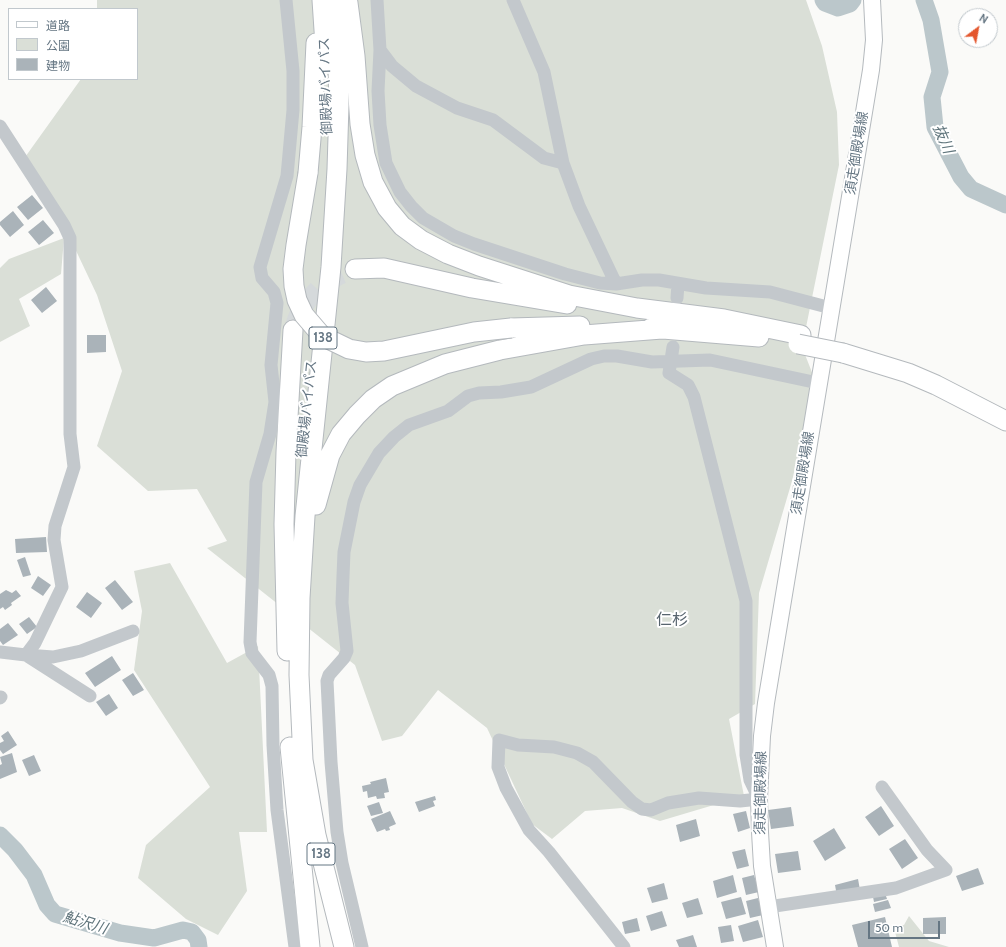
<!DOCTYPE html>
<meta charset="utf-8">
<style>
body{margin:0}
#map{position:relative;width:1006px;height:947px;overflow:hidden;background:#fafaf8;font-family:Cabin,"Noto Sans JP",sans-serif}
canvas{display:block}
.legend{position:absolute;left:8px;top:8px;width:130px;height:72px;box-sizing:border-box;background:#fff;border:1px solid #c1c8cd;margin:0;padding:5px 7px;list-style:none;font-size:12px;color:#657683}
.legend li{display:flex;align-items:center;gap:8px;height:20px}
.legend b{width:20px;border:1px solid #c1c8cd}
.north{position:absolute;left:958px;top:8px;width:40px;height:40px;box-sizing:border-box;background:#fff;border:1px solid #c1c8cd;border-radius:50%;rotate:32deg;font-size:11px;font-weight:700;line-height:16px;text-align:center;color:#657683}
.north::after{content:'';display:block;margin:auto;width:14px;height:18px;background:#e4572e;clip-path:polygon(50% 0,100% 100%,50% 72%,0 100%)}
.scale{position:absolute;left:868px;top:921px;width:72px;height:18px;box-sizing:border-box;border:2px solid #657683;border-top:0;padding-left:5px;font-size:12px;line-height:14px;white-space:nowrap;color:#657683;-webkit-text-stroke:3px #fff;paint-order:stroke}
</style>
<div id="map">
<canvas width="1006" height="947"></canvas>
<ul class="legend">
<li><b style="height:5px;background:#fff"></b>道路</li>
<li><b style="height:11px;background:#dadfd7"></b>公園</li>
<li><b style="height:11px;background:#aab3b9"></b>建物</li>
</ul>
<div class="north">N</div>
<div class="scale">50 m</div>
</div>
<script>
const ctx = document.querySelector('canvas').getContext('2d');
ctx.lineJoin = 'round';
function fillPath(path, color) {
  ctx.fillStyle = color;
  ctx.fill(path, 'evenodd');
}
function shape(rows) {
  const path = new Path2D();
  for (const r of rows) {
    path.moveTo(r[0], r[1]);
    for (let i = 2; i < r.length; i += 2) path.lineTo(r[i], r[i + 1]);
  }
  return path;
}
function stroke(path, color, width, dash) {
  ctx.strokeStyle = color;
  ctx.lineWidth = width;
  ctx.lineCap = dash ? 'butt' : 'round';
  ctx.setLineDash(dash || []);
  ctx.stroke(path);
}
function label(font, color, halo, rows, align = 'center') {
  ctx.font = font + ' Cabin,"Noto Sans JP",sans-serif';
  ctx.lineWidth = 4;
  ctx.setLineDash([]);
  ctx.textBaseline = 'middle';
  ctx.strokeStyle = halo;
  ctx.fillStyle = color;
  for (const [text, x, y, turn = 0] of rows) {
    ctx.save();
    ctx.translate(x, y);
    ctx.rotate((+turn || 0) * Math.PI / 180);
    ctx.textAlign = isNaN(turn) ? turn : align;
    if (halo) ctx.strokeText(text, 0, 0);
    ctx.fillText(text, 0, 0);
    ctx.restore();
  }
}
const green = shape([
 [97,0,806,0,822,46,837,112,839,165,802,347,815,380,792,481,759,593,755,704,729,719,744,796,660,821,622,808,585,811,552,839,532,824,487,728,438,690,402,736,382,741,355,665,207,548,227,541,197,489,148,491,97,446,122,371,97,295,70,238,23,160,81,79,137,79,137,9,97,9],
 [64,238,61,274,19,299,30,326,0,342,0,268,9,259],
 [170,563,227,663,258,646,267,832,239,832,247,891,218,935,186,919,138,878,146,845,210,787,134,670,142,611,134,571],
 [909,916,929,941,949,947,899,947,894,928,904,925]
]);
const river = shape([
 [823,0,825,3,838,8,850,4,853,0],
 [924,0,931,20,940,72,932,97,935,127,961,177,971,189,1006,205],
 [0,835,15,850,34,875,47,905,55,914,120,933,154,938,183,930,192,932,198,940,199,947]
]);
const building = shape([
 [32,195,43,208,28,220,17,207],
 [13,211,24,225,10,237,0,225,0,222],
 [43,220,54,233,39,245,28,232],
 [46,287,57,301,42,313,31,300],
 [87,335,106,335,106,352,87,353],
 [46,537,47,552,16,553,15,539],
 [25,557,31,575,23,577,17,560],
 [38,576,51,585,43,596,31,588],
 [115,580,133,602,122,610,105,588],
 [6,590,12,593,16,590,21,596,11,603,12,605,5,610,3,607,0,609,0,594],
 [87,592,102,603,91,618,76,607],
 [29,617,37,627,27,634,19,624],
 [8,623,18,635,3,645,0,641,0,629],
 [112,656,121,670,95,687,85,673],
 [133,673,144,690,133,696,122,680],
 [109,694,118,708,106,716,96,702],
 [8,731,17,745,3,754,0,750,0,743,4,741,1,736],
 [12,753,17,772,0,779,0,765,2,764,0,757],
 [34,755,41,771,29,776,22,760],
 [386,778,389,792,384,793,385,798,377,799,376,796,368,798,367,791,363,792,362,786,371,784,370,782],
 [435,796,436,800,433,801,435,806,419,812,415,802],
 [379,802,383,813,371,816,367,806],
 [881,806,894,826,879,836,865,817],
 [791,807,794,826,771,829,768,810],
 [390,811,396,824,389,827,390,830,386,831,385,829,377,832,371,819],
 [746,811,750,828,738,832,733,814],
 [696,819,700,836,680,842,676,825],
 [834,828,846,848,825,861,813,841],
 [905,839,918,858,902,869,889,849],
 [745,849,749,866,737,869,732,852],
 [798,851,801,870,778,873,775,854],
 [978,868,984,884,962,891,956,876],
 [733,875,737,892,717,898,713,881],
 [754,875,759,892,746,895,742,878],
 [858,879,860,890,837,896,835,885],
 [664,883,668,899,652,903,647,888],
 [885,893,887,899,874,902,873,897],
 [741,897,746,914,726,919,721,902],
 [698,898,703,914,687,918,682,903],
 [758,898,763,915,750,918,746,901],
 [888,900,891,908,875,912,873,904],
 [662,911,667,926,651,931,646,916],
 [885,917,892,947,858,947,852,925],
 [946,917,946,934,923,934,923,918],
 [637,918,640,931,625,934,622,922],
 [758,920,763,937,743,942,738,926],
 [731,925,734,941,721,943,718,927],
 [693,935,697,947,679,947,676,940]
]);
const highwayTunnel = shape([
 [293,330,298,316,308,300,321,286,338,276,355,269]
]);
const minor = shape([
 [286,0,293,71,293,110,287,176,260,267,262,278,274,292,277,303,271,365,275,402,270,434,256,482,250,642,252,653,269,675,272,686,273,745,277,810,295,947],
 [377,0,380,50,378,91,380,125,386,163,400,192,411,206,423,218,454,236,474,244,565,274,600,283,616,284,642,280,659,280,706,288,770,292,831,308],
 [513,0,544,72,563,163,579,206,616,284],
 [380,50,392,66,416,86,457,108,493,120,544,158,563,163],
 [0,126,64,225,70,238,70,434,74,467,55,526,54,540,62,587,35,643,26,655,0,652],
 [677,298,678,284],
 [26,655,53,657,81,651,133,631],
 [26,655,90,696],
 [0,698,1,697],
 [768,907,896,888,946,870,927,850,882,787],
 [362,947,342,863,337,832,331,762,327,681,329,675,344,658,347,651,342,603,343,576,344,552,354,502,360,485,379,453,394,437,409,425,448,411,468,396,479,393,501,392,531,387,591,359,604,356,617,356,652,362,710,360,818,383],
 [624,947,549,852,529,830,506,788,498,767,499,740,518,745,554,747,577,753,593,762,632,802,642,809,651,810,668,803,699,798,740,801,759,799,750,780,746,755,746,601,694,397,688,385,669,373,673,347]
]);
const major = shape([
 [775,947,762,866,760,832,759,799,762,736,766,703,871,70,874,40,872,0]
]);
const highway = shape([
 [322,0,326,60],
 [336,0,339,105,337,169,331,267,305,516,300,598,299,675,303,760,316,835,344,947],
 [348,3,355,56,360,124,365,155,373,182,387,208,402,226,421,240,448,254,479,266,569,295,637,308,724,319,801,335],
 [308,173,312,127,316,43],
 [355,269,384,268,472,288,567,304],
 [511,328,580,326],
 [651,328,759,337],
 [843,353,908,373,936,385,1006,421],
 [316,505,330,455,341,434,357,415,373,399,392,386,445,364,500,350,584,335,662,329],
 [287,651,284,524,286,452,293,330],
 [290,747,310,947]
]);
const highwayBridge = shape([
 [308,173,296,245,293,269,294,286,297,300,304,315,322,336,349,349,366,352,384,351,474,332,511,328],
 [798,344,843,353]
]);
const shields = [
 [323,338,28],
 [321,854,28]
];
const shieldNames = [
 ["138",323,338],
 ["138",321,854]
];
const streetNames = [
 ["御殿場バイパス",326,86,-92],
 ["須走御殿場線",857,153,-81],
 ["御殿場バイパス",307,409,-84],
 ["須走御殿場線",803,473,-81],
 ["須走御殿場線",761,793,-89]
];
const waterNames = [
 ["抜川",943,139,67],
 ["鮎沢川",85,923,17]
];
const quarterNames = [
 ["仁杉",672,620]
];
fillPath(green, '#dadfd7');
stroke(river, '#bbc7cb', 17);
fillPath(building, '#aab3b9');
stroke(highwayTunnel, '#d5d9db', 19, [19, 10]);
stroke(major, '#b5babe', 18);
stroke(highway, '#b4b9bd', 21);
stroke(minor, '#c3c8cc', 13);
stroke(major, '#fff', 16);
stroke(highway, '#fff', 19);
stroke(highwayBridge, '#b4b9bd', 21, []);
stroke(highwayBridge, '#fff', 19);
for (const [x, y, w] of shields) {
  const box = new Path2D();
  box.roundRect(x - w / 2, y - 11, w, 22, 3);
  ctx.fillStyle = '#fff';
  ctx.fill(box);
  stroke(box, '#657683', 1);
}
label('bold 13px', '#657683', null, shieldNames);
label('14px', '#657683', '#fff', streetNames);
label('italic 15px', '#60757c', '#fff', waterNames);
label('16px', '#57646e', '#fff', quarterNames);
</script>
